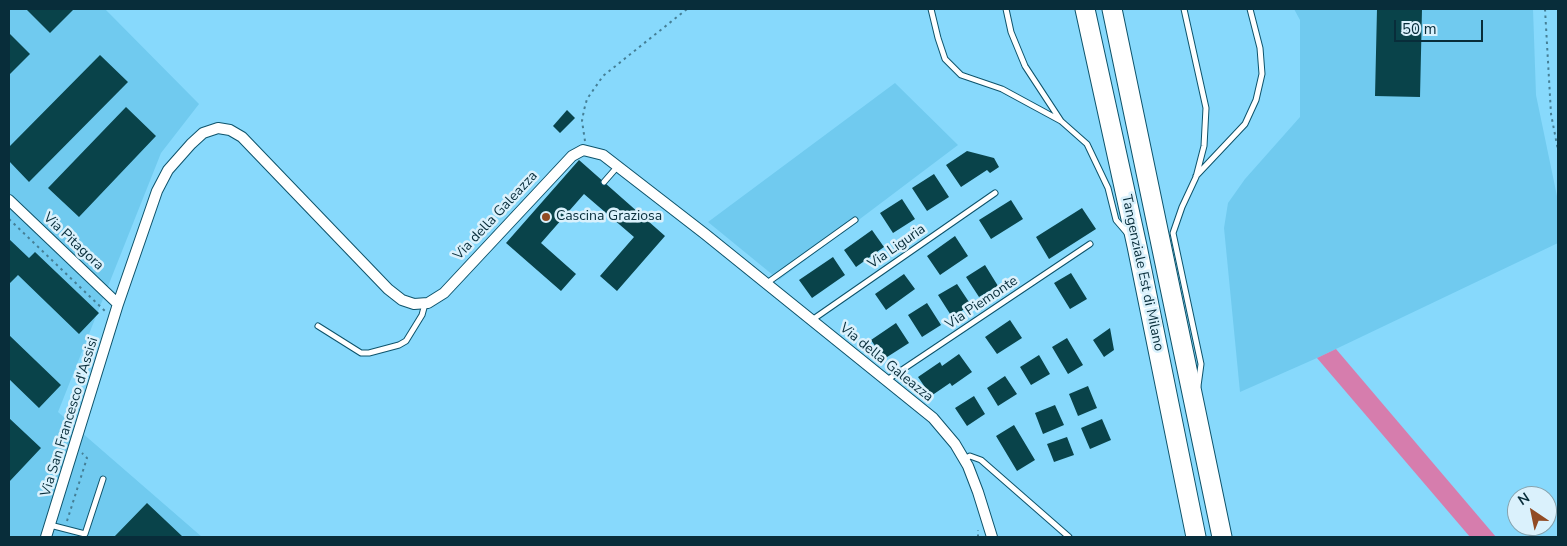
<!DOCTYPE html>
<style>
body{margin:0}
#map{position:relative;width:1567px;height:546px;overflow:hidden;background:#87d9fc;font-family:"Nunito Sans",sans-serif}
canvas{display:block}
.frame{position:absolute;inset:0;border:10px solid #082d3a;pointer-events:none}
.north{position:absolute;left:1507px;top:486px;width:50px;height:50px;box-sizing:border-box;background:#daf1fc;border:1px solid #86a3ae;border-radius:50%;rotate:326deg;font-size:14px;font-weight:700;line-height:20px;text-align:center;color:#082d3a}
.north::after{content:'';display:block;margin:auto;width:18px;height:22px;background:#914b24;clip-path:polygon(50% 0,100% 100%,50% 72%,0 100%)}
.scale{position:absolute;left:1394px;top:20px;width:89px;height:22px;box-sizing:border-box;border:2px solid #082d3a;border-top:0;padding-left:6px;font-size:15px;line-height:18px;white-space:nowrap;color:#082d3a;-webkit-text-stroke:4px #daf1fc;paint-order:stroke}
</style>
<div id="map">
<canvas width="1567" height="546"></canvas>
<div class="frame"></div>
<div class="north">N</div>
<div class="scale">50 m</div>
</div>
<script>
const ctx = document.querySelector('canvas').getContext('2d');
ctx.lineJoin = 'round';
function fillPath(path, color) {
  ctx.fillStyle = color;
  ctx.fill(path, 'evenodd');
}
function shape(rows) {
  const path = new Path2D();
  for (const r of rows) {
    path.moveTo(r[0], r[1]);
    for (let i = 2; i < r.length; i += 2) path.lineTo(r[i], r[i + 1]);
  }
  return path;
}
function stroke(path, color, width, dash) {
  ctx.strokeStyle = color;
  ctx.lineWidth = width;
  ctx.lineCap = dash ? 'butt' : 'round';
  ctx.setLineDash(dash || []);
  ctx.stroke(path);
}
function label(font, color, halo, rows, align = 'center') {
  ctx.font = font + ' "Nunito Sans",sans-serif';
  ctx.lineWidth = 5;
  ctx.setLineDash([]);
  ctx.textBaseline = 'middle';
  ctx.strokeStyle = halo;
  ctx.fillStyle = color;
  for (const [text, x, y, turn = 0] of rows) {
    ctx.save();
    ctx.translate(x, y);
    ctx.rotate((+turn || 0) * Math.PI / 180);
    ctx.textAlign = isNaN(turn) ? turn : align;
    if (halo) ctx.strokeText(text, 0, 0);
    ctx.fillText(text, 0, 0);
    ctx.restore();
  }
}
const built = shape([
 [9,9,105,9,199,104,161,153,58,412,202,537,9,537],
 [1294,9,1533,9,1536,95,1558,201,1558,243,1317,358,1240,392,1224,228,1228,203,1245,179,1300,117,1300,20],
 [895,83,958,145,779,280,708,222]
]);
const forest = shape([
 [1336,349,1496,537,1470,537,1317,358]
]);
const building = shape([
 [26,9,74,9,50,33],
 [1377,9,1422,9,1420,97,1375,96],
 [9,33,30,54,9,75],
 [100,55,128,82,29,182,9,161,9,147],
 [126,107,156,136,79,217,48,188],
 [567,110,575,118,560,133,553,126],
 [967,151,994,158,999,167,990,173,987,170,961,187,946,165],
 [579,160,665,236,617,291,600,276,634,237,584,194,541,243,576,274,561,291,506,243],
 [934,174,949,197,927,211,912,188],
 [902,199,915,219,893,233,880,213],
 [1011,200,1023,219,991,239,979,220],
 [1082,208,1096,229,1049,259,1036,237],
 [872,230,884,247,856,267,844,250],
 [955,236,968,256,940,275,927,256],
 [9,239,29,258,35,252,99,313,79,334,18,275,9,284],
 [833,257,845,275,812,298,799,280],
 [985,265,998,286,979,297,966,277],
 [1071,273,1087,299,1070,309,1054,283],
 [904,274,915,289,886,310,875,294],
 [957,284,971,305,952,317,938,295],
 [927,303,941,325,922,337,908,315],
 [1010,320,1022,338,997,354,985,337],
 [896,323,909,343,884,359,871,340],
 [1110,328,1114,350,1104,357,1093,340],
 [9,335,61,385,39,408,9,379],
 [1067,338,1083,365,1068,374,1052,347],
 [959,354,972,372,952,386,950,383,931,396,918,377,940,362,942,366],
 [1039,355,1050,374,1031,385,1020,367],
 [1005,376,1017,394,998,406,987,388],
 [1088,386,1097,408,1078,416,1069,394],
 [974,396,985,414,967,426,955,408],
 [1055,405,1064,425,1043,434,1035,413],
 [9,418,41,448,9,482],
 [1102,419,1111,440,1090,449,1081,428],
 [1014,425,1035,460,1017,471,996,436],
 [1067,437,1074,455,1054,462,1047,444],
 [147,503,183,537,114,537]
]);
const path = shape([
 [1545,9,1551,114,1558,150],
 [585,141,582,121,584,110,587,99,603,76,687,9],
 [9,219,105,311],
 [67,521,87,458,82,453],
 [978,537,978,530]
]);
const service = shape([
 [931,9,938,38,945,59,961,75,1002,89,1061,121,1087,144,1108,188,1116,220,1128,234],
 [1006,9,1011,32,1025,66,1061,121],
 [1184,9,1206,108,1204,146,1196,177,1182,207,1173,233,1201,364,1198,386],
 [1196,176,1245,124,1256,100,1262,74,1260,48,1250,9],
 [604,182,618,166],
 [767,283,855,220],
 [812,320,995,193],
 [318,326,361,353,369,353,399,345,406,341,422,315,425,304],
 [887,380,1090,244],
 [964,459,970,456,981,460,1069,537],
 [50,525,85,534,103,479]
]);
const minor = shape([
 [9,200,118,304],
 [46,537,118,304,157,191,168,170,191,144,203,133,218,128,230,130,242,137,388,289,402,300,414,304,428,303,444,293,572,156,583,150,603,155,705,234,933,418,955,444,968,466,978,492,992,537]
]);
const motorway = shape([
 [1085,9,1137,246,1196,537],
 [1112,9,1222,537]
]);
const markers = [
 [546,217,5,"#914b24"]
];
const streetNames = [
 ["Via della Galeazza",496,216,-47],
 ["Via Pitagora",73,242,43],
 ["Via Liguria",897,247,-35],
 ["Tangenziale Est di Milano",1142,273,78],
 ["Via Piemonte",982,303,-34],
 ["Via della Galeazza",886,363,39],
 ["Via San Francesco d'Assisi",70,417,-73]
];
const poiNames = [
 ["Cascina Graziosa",556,217]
];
fillPath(built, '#70caef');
fillPath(forest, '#d67dad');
fillPath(building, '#09434a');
stroke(service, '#0d536b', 7);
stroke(minor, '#0d536b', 12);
stroke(motorway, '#0d536b', 21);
stroke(path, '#457f96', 2, [2.5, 4]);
stroke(service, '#fff', 5);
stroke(minor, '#fff', 10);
stroke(motorway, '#fff', 19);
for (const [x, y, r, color] of markers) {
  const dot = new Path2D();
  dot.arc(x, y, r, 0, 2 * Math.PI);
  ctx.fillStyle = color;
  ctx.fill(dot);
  stroke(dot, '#daf1fc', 2);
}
label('14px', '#082d3a', '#daf1fc', streetNames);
label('14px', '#082d3a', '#daf1fc', poiNames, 'left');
</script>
